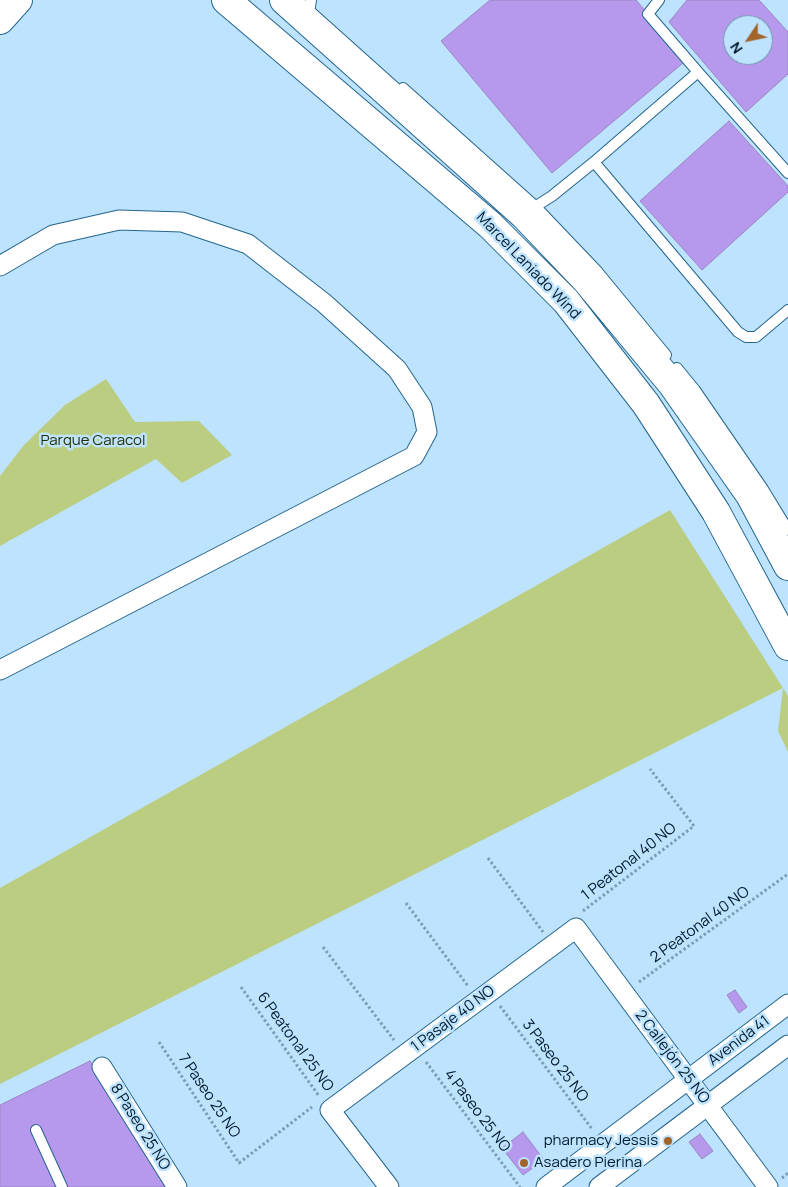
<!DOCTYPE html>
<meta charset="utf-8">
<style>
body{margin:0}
#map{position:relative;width:788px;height:1187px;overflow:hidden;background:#bde3ff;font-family:Manrope,sans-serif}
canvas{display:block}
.north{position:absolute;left:723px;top:15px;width:50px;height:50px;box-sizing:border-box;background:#bde3ff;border:1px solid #7193aa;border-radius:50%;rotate:236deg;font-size:14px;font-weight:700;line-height:20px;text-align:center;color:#001a2a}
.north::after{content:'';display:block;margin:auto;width:18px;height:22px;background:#a3642b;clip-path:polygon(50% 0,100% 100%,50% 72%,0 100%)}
</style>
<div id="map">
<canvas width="788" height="1187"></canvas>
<div class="north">N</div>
</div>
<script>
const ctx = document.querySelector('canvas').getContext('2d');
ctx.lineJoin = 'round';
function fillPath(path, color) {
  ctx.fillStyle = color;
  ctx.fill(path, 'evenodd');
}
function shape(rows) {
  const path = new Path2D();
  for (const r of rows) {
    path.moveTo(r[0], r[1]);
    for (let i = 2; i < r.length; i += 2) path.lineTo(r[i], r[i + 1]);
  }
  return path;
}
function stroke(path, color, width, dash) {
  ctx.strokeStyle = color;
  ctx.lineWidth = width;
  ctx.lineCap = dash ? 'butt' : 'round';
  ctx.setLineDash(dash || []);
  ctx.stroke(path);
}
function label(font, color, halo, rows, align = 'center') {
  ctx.font = font + ' Manrope,sans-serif';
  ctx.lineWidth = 5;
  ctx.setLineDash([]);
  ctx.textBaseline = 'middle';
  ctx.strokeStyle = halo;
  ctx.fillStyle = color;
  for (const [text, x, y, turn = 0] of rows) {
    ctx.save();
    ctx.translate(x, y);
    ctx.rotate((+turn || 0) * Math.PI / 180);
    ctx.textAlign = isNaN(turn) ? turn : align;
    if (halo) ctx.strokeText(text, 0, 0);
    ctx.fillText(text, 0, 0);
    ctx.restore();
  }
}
const green = shape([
 [106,379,135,422,199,421,232,455,182,483,156,459,0,546,0,476,24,445,65,405],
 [670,510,783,688,788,696,788,752,778,731,783,688,0,1084,0,888]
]);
const building = shape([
 [490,0,636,0,648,14,683,63,552,173,441,41,490,0],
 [687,0,759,0,788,32,788,74,746,112,669,22,687,0],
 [733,25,763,25,763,55,733,55,733,25],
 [729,121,788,186,788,192,702,270,640,201,729,121],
 [735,990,747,1007,739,1013,727,995,735,990],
 [90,1061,165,1187,0,1187,0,1105,90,1061],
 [523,1132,544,1160,523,1175,502,1148,523,1132],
 [700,1134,713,1151,702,1159,689,1142,700,1134]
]);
const path = shape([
 [488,858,543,932],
 [406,903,468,986],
 [583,911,694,826,650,769],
 [323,947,394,1040],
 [639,982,788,874],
 [241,987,319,1096],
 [500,1006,592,1129],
 [159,1042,239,1163,312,1107],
 [426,1062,520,1187],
 [782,1178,788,1173]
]);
const service = shape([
 [310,7,311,0],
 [698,72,788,173],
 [403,88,535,206,597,271,666,355],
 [594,162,738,332,746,337,756,337,788,310],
 [530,210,552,196,594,162,698,72,648,14,659,0],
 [677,368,695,390,763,489,788,530],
 [36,1130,62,1187]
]);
const minor = shape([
 [0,266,53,235,119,220,182,222,248,244,324,303,397,369,422,407,427,432,414,456,0,670],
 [102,1067,177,1187],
 [389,1187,330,1110,576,928,768,1187],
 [546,1187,788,1004],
 [599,1187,788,1045]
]);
const secondary = shape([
 [226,0,490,225,566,301,646,404,716,512,788,646],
 [284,0,524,215,586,280,672,384,750,495,788,566],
 [0,20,18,0]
]);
const markers = [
 [668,1141,5,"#a3642b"],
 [524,1163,5,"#a3642b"]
];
const streetNames = [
 ["Marcel Laniado Wind",528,266,46],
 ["1 Peatonal 40 NO",629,862,-38],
 ["2 Peatonal 40 NO",700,925,-36],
 ["1 Pasaje 40 NO",453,1019,-37],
 ["Avenida 41",739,1041,-37],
 ["6 Peatonal 25 NO",295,1042,54],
 ["2 Callejón 25 NO",672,1057,53],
 ["3 Paseo 25 NO",555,1061,53],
 ["7 Paseo 25 NO",209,1096,56],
 ["4 Paseo 25 NO",477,1111,53],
 ["8 Paseo 25 NO",140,1127,58]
];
const parkNames = [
 ["Parque Caracol",93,441]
];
const poiNames = [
 ["pharmacy Jessis",658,1141],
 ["Asadero Pierina",534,1163,"left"]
];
fillPath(green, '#bbcd80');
fillPath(building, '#b698ed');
stroke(building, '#9b86c3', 1);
stroke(service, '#24668d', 12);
stroke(minor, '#24668d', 21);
stroke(secondary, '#24668d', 30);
stroke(path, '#7c9db5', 3, [2.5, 2.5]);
stroke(service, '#fff', 10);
stroke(minor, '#fff', 19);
stroke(secondary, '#fff', 28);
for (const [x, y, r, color] of markers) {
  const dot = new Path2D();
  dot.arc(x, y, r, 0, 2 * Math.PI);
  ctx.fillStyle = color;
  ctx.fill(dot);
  stroke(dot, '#bde3ff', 2);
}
label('15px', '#001a2a', '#bde3ff', streetNames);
label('15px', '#262e05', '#bde3ff', parkNames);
label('15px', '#001a2a', '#bde3ff', poiNames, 'right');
</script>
